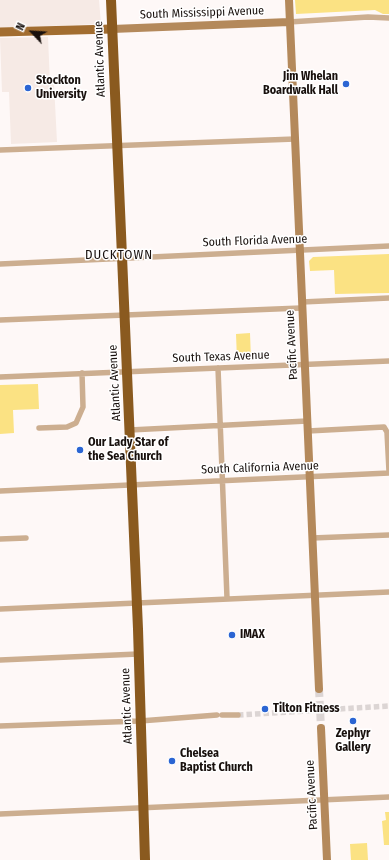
<!DOCTYPE html>
<style>
body{margin:0}
#map{position:relative;width:389px;height:860px;overflow:hidden;background:#fef8f7;font-family:"Fira Sans Condensed",sans-serif}
canvas{display:block}
.north{position:absolute;left:12px;top:12px;width:40px;height:40px;-webkit-text-stroke:3px #fff;paint-order:stroke;rotate:295deg;font-size:11px;font-weight:700;line-height:16px;text-align:center;color:#18100d}
.north::after{content:'';display:block;margin:auto;width:14px;height:18px;background:#18100d;clip-path:polygon(50% 0,100% 100%,50% 72%,0 100%)}
</style>
<div id="map">
<canvas width="389" height="860"></canvas>
<div class="north">N</div>
</div>
<script>
const ctx = document.querySelector('canvas').getContext('2d');
ctx.lineJoin = 'round';
function fillPath(path, color) {
  ctx.fillStyle = color;
  ctx.fill(path, 'evenodd');
}
function shape(rows) {
  const path = new Path2D();
  for (const r of rows) {
    path.moveTo(r[0], r[1]);
    for (let i = 2; i < r.length; i += 2) path.lineTo(r[i], r[i + 1]);
  }
  return path;
}
function stroke(path, color, width, dash) {
  ctx.strokeStyle = color;
  ctx.lineWidth = width;
  ctx.lineCap = dash ? 'butt' : 'round';
  ctx.setLineDash(dash || []);
  ctx.stroke(path);
}
function label(font, color, halo, rows, align = 'center') {
  ctx.font = font + ' "Fira Sans Condensed",sans-serif';
  ctx.lineWidth = 3;
  ctx.setLineDash([]);
  ctx.textBaseline = 'middle';
  ctx.strokeStyle = halo;
  ctx.fillStyle = color;
  for (const [text, x, y, turn = 0] of rows) {
    ctx.save();
    ctx.translate(x, y);
    ctx.rotate((+turn || 0) * Math.PI / 180);
    ctx.textAlign = isNaN(turn) ? turn : align;
    if (halo) ctx.strokeText(text, 0, 0);
    ctx.fillText(text, 0, 0);
    ctx.restore();
  }
}
const built = shape([
 [0,0,99,0,101,24,0,28],
 [48,37,50,84,54,84,57,142,11,144,9,92,2,92,0,38]
]);
const green = shape([
 [295,0,389,0,389,14,383,14,375,10,296,14],
 [389,254,389,293,335,294,334,270,310,271,309,261,313,257],
 [250,333,251,360,237,360,236,334],
 [38,384,39,409,13,410,14,433,0,434,0,385],
 [385,812,389,812,389,845,384,845,382,821,386,820],
 [367,843,368,860,351,860,350,844]
]);
const streetTunnel = shape([
 [238,715,389,706]
]);
const secondaryTunnel = shape([
 [319,689,321,728]
]);
const street = shape([
 [289,22,368,17,389,18],
 [0,150,295,139],
 [0,264,389,246],
 [302,302,389,298],
 [0,320,301,308],
 [218,368,227,598],
 [0,377,389,361],
 [39,428,67,427,76,423,83,407,82,373],
 [130,430,307,421],
 [308,431,384,427,387,432,389,471],
 [0,491,389,473],
 [312,538,389,535],
 [0,539,26,538],
 [0,609,389,592],
 [0,660,138,654],
 [222,715,238,715],
 [0,726,140,721,217,715],
 [0,814,389,797]
]);
const secondary = shape([
 [289,0,319,689],
 [112,29,289,22],
 [321,728,327,860]
]);
const primary = shape([
 [0,32,112,29]
]);
const highway = shape([
 [111,0,138,629,145,860]
]);
const markers = [
 [346,84,4,"#2b65d3"],
 [28,88,4,"#2b65d3"],
 [80,450,4,"#2b65d3"],
 [232,635,4,"#2b65d3"],
 [265,709,4,"#2b65d3"],
 [353,721,4,"#2b65d3"],
 [172,761,4,"#2b65d3"]
];
const streetNames = [
 ["South Mississippi Avenue",202,13,-2],
 ["Atlantic Avenue",100,59,-92],
 ["South Florida Avenue",255,241,-2],
 ["Pacific Avenue",292,345,-93],
 ["South Texas Avenue",221,357,-2],
 ["Atlantic Avenue",115,383,-93],
 ["South California Avenue",260,468,-2],
 ["Atlantic Avenue",127,706,-92],
 ["Pacific Avenue",312,795,-93]
];
const poiNames = [
 ["Jim Whelan",338,77,"right"],
 ["Boardwalk Hall",338,91,"right"],
 ["Stockton",36,81],
 ["University",36,95],
 ["Our Lady Star of",88,443],
 ["the Sea Church",88,457],
 ["IMAX",240,635],
 ["Tilton Fitness",273,709],
 ["Zephyr",353,734,"center"],
 ["Gallery",353,748,"center"],
 ["Chelsea",180,754],
 ["Baptist Church",180,768]
];
const neighbourhoodNames = [
 ["DUCKTOWN",119,255]
];
fillPath(built, '#f6eae5');
fillPath(green, '#fbe283');
stroke(streetTunnel, '#dcd5d4', 5.5, [5.5, 3]);
stroke(secondaryTunnel, '#dcd5d4', 8, [8, 4]);
stroke(street, '#ccae90', 5.5);
stroke(secondary, '#b4895b', 8);
stroke(primary, '#a26d30', 9);
stroke(highway, '#8a5a1f', 10);
for (const [x, y, r, color] of markers) {
  const dot = new Path2D();
  dot.arc(x, y, r, 0, 2 * Math.PI);
  ctx.fillStyle = color;
  ctx.fill(dot);
  stroke(dot, '#fff', 1.5);
}
label('12px', '#18100d', '#fff', streetNames);
label('bold 12px', '#18100d', '#fff', poiNames, 'left');
ctx.letterSpacing = '1px';
label('13px', '#18100d', '#fff', neighbourhoodNames);
ctx.letterSpacing = '0px';
</script>
